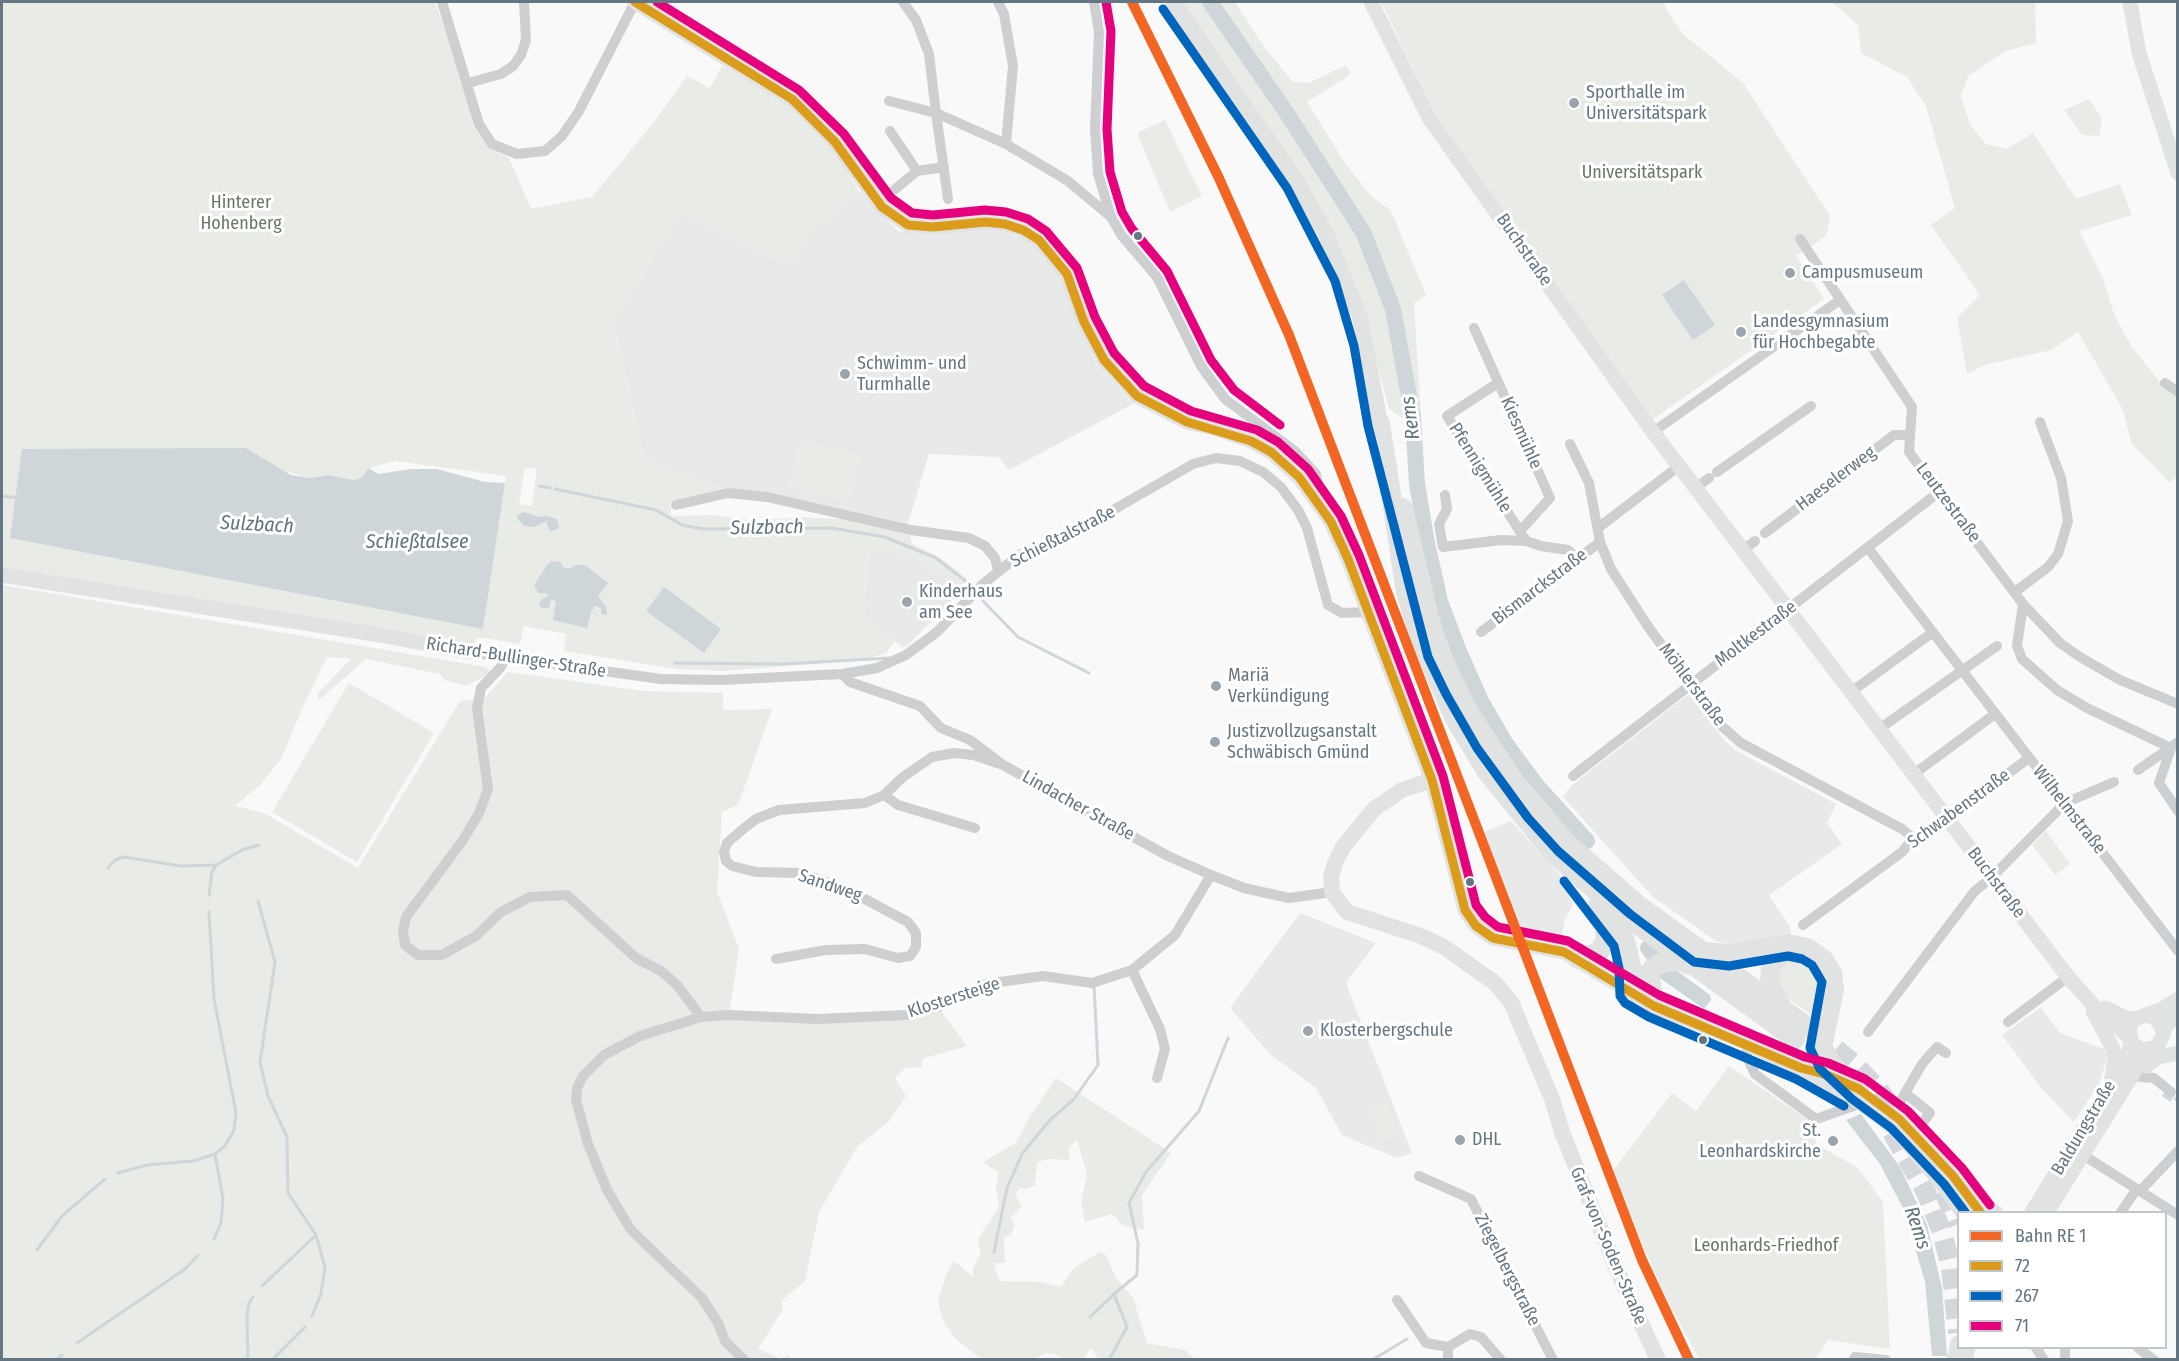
<!DOCTYPE html>
<meta charset="utf-8">
<style>
body{margin:0}
#map{position:relative;width:2179px;height:1361px;overflow:hidden;background:#f9f9f9;font-family:"Fira Sans Condensed",sans-serif}
canvas{display:block}
.frame{position:absolute;inset:0;border:3px solid #657683;pointer-events:none}
.legend{position:absolute;left:1957px;top:1211px;width:210px;height:138px;box-sizing:border-box;background:#fff;border:2px solid #c1c8cd;margin:0;padding:8px 10px;list-style:none;font-size:18px;color:#657683}
.legend li{display:flex;align-items:center;gap:12px;height:30px}
.legend b{width:30px;border:2px solid #c1c8cd}
</style>
<div id="map">
<canvas width="2179" height="1361"></canvas>
<div class="frame"></div>
<ul class="legend">
<li><b style="height:8px;background:#f26522"></b>Bahn RE 1</li>
<li><b style="height:8px;background:#da9c1a"></b>72</li>
<li><b style="height:8px;background:#0065bd"></b>267</li>
<li><b style="height:8px;background:#e5007d"></b>71</li>
</ul>
</div>
<script>
const ctx = document.querySelector('canvas').getContext('2d');
ctx.lineJoin = 'round';
function fillPath(path, color) {
  ctx.fillStyle = color;
  ctx.fill(path, 'evenodd');
}
function shape(rows) {
  const path = new Path2D();
  for (const r of rows) {
    path.moveTo(r[0], r[1]);
    for (let i = 2; i < r.length; i += 2) path.lineTo(r[i], r[i + 1]);
  }
  return path;
}
function stroke(path, color, width, dash) {
  ctx.strokeStyle = color;
  ctx.lineWidth = width;
  ctx.lineCap = dash ? 'butt' : 'round';
  ctx.setLineDash(dash || []);
  ctx.stroke(path);
}
function label(font, color, halo, rows, align = 'center') {
  ctx.font = font + ' "Fira Sans Condensed",sans-serif';
  ctx.lineWidth = 6;
  ctx.setLineDash([]);
  ctx.textBaseline = 'middle';
  ctx.strokeStyle = halo;
  ctx.fillStyle = color;
  for (const [text, x, y, turn = 0] of rows) {
    ctx.save();
    ctx.translate(x, y);
    ctx.rotate((+turn || 0) * Math.PI / 180);
    ctx.textAlign = isNaN(turn) ? turn : align;
    if (halo) ctx.strokeText(text, 0, 0);
    ctx.fillText(text, 0, 0);
    ctx.restore();
  }
}
const built = shape([
 [858,190,898,231,922,234,983,227,999,230,1027,240,1046,253,1061,274,1095,361,1133,404,1009,470,998,457,929,454,908,523,719,488,677,472,643,455,613,322,681,214,742,245,794,265,810,234],
 [868,547,915,557,961,591,908,645,902,647,864,614],
 [1689,694,1724,740,1735,750,1836,804,1827,823,1842,844,1769,895,1790,927,1791,935,1733,945,1716,941,1652,896,1563,797,1571,786],
 [1511,821,1560,875,1573,905,1565,919,1562,935,1518,927,1484,832],
 [1300,913,1376,943,1348,980,1347,986,1412,1153,1397,1158,1342,1135,1316,1088,1271,1055,1230,1008],
 [2041,1007,2060,1033,2104,1049,2107,1058,2099,1084,2074,1122,2043,1090,2002,1035]
]);
const green = shape([
 [2,2,435,2,464,81,474,127,490,149,509,158,531,209,592,197,655,121,687,76,710,88,722,66,778,95,832,146,858,190,810,234,794,265,742,245,681,214,613,322,643,455,677,472,719,488,908,523,912,544,939,557,966,578,961,591,915,557,868,547,864,614,895,641,886,653,863,660,724,671,677,669,564,651,566,634,524,626,520,644,478,637,470,650,2,570],
 [395,461,506,476,483,629,285,471,310,478,328,475,354,480,361,478,369,468],
 [525,467,537,469,532,506,519,504],
 [724,496,812,508,852,520,799,517,755,521,713,515,671,516,670,503],
 [1179,2,1235,2,1264,47,1293,82,1309,83,1346,65,1351,74,1307,102,1345,163,1370,195,1391,211,1426,295,1414,303,1422,432,1389,409,1358,294],
 [1381,2,1666,2,1665,7,1682,33,1743,83,1830,216,1826,236,1796,256,1824,299,1653,419,1435,113],
 [1832,2,2035,2,2036,43,2006,51,1968,76,1961,96,1970,125,1986,144,2007,149,2033,133,2076,199,2120,184,2132,215,2079,231,2102,277,2115,317,2132,347,2166,390,2177,397,2177,476,2170,483,2132,444,2122,408,2078,332,2051,350,1985,365,1967,374,1957,318,1980,295,1931,225,1955,208,1926,106,1907,77,1861,53,1858,25],
 [2089,99,2102,118,2099,136,2082,135,2064,110],
 [1165,120,1202,196,1170,212,1137,133],
 [799,440,862,455,850,503,787,488],
 [2,585,486,667,490,672,487,675,466,686,445,680,440,674,366,659,319,700,318,693,351,659,327,657,300,713,281,759,261,784,235,806,264,813,358,868,460,701,485,698,508,672,643,691,723,693,723,710,772,709,738,805,722,812,717,892,739,948,729,1015,818,1019,938,1007,967,1046,924,1058,921,1067,905,1068,895,1078,906,1096,889,1121,857,1147,819,1212,805,1281,781,1301,783,1309,758,1349,781,1359,788,1355,791,1359,2,1359],
 [349,683,434,733,357,862,272,812],
 [2046,831,2070,864,2055,875,2032,845],
 [1803,956,1816,963,1824,976,1825,995,1815,1017,1787,998,1779,984,1778,976,1786,961],
 [1729,1066,1814,1124,1816,1144,1858,1168,1883,1202,1890,1349,1828,1340,1815,1359,1699,1359,1664,1294,1612,1172,1672,1093,1696,1111],
 [1056,1078,1171,1153,1142,1195,1144,1230,1124,1226,1112,1214,1085,1222,1081,1201,1087,1175,1077,1139,1068,1149,1070,1160,1046,1159,1037,1163,1035,1185,1027,1189,1019,1188,1015,1195,1022,1206,1010,1218,1015,1224,1011,1234,1004,1238,1005,1263,995,1263,995,1270,1000,1281,1040,1282,1061,1287,1074,1268,1100,1252,1106,1255,1116,1278,1133,1298,1147,1343,1185,1350,1195,1359,1099,1359,1091,1348,1083,1359,1065,1359,1057,1355,1047,1353,1033,1359,981,1359,954,1337,943,1321,938,1302,946,1275,954,1261,973,1277,973,1268,981,1253,978,1240,999,1206,996,1188,999,1173,983,1162,1017,1142,1030,1116],
 [1386,1100,1400,1135,1380,1143,1366,1108]
]);
const water = shape([
 [1684,280,1715,325,1693,340,1662,295],
 [246,448,291,475,310,478,328,475,354,480,361,478,369,468,378,474,411,469,437,469,485,482,505,483,483,629,10,538,22,449],
 [525,512,539,517,547,516,557,519,559,528,550,532,546,521,535,527,524,526,517,518,519,514],
 [552,561,560,562,564,568,569,569,576,565,585,565,608,583,598,597,606,607,607,615,601,614,601,608,595,606,591,612,587,628,553,620,556,602,551,599,549,608,541,608,539,603,542,599,549,596,547,593,538,593,534,585,548,564],
 [664,587,721,629,704,653,646,611],
 [1672,967,1710,995,1711,1000,1704,1009,1657,976],
 [1861,1114,1900,1167,1927,1225,1942,1288,1947,1356,1932,1356,1925,1282,1904,1210,1880,1164,1846,1120]
]);
const stream = shape([
 [540,486,550,488],
 [555,489,656,510,682,525,703,529,831,528,885,537,936,558,972,586],
 [2,496,19,498],
 [983,601,1018,637,1089,673],
 [675,663,783,664,890,658],
 [108,868,115,860,124,857,181,866,216,865],
 [209,895,212,872,216,865,242,850,259,845],
 [258,901,275,962,260,1062,268,1096,287,1137,288,1193,316,1235,262,1286],
 [209,912,214,999,236,1113,234,1130,225,1146,215,1154,223,1199,221,1223,214,1239],
 [118,1173,147,1165,193,1161,215,1154],
 [37,1250,62,1216,105,1179],
 [994,1252,1007,1188,1022,1154,1049,1121,1074,1099,1098,1065,1094,985],
 [312,1316,321,1294,325,1267,316,1235],
 [1090,1317,1114,1294],
 [77,1343,185,1269,198,1255],
 [57,1360,62,1355],
 [248,1360,247,1315,249,1303,253,1297],
 [272,1360,305,1327],
 [1109,1360,1127,1327,1114,1294,1137,1275,1138,1243,1129,1203,1146,1172,1199,1111,1228,1038],
 [1372,1360,1407,1339]
]);
const river = shape([
 [1210,2,1286,112,1363,232,1393,309,1413,418,1417,484,1427,543,1440,601,1458,649,1481,701,1506,744,1538,787,1587,841],
 [1648,948,1667,973]
]);
const streetTunnel = shape([
 [2166,1099,2171,1092,2178,1097]
]);
const highwayTunnel = shape([
 [1813,1030,1854,1064,1876,1087,1907,1126],
 [1892,1132,1925,1190,1942,1232,1951,1268,1958,1333],
 [1944,1191,1958,1224]
]);
const street = shape([
 [442,2,479,124,492,144,517,154,545,151,562,136,579,111,635,2],
 [903,2,916,20,929,54,936,113,1006,144],
 [998,2,1004,14,1013,66,1006,144,1068,181,1111,217],
 [1094,2,1099,32,1095,129,1098,174,1111,217,1122,236,1157,277,1201,366,1225,399,1295,451,1316,474,1318,487,1312,493],
 [468,83,501,74,513,66,521,55,526,40,524,2],
 [889,101,936,113,948,199],
 [890,131,917,171],
 [894,190,917,171,944,167],
 [1800,239,1912,407,1909,452,2023,604,2060,643,2080,657,2120,680,2178,704],
 [1474,328,1550,498,1520,531],
 [1498,383,1447,416,1526,541],
 [2165,383,2178,392],
 [1653,432,1840,300],
 [1570,444,1589,483,1600,542,1611,569,1647,625,1717,722,1741,743,1902,829,1913,838],
 [1717,472,1811,406],
 [1695,488,1709,478],
 [1445,495,1447,509,1439,524,1443,547,1501,540,1526,541,1541,546,1568,550,1577,559],
 [676,505,728,493,767,497,911,530,969,538,985,546,995,558,998,570],
 [1598,528,1679,466],
 [1765,533,1894,435,1910,435],
 [1868,548,2178,951],
 [1743,550,1755,541],
 [2015,592,2048,567,2058,554,2068,521,2061,478,2040,422],
 [2023,604,2017,646,2022,659,2057,690,2087,708,2171,748,2159,783,2178,811],
 [1481,632,1600,542],
 [468,652,661,679,721,680,842,674,877,668,906,655,937,632,982,585,1019,555,1075,532,1193,464,1216,458,1240,461,1263,472,1281,487,1298,510,1307,528,1328,605,1342,613,1368,612],
 [505,658,501,667,481,688,477,708,488,789,479,813,463,840,406,917,403,930,405,945,418,955,442,955,476,936,501,912,530,897,567,895,636,958,661,971,677,985,701,1017,640,1036,604,1055,583,1076,577,1088,576,1100,588,1144,607,1190,631,1230,702,1298,718,1323,725,1341,744,1360],
 [842,674,850,682,920,706,941,728,970,740,1003,765,1168,856,1211,875,1244,888,1289,898,1332,892],
 [1851,692,1933,632],
 [1879,729,1997,646],
 [2138,770,2178,742],
 [1914,774,1995,714],
 [1573,776,1939,492],
 [884,795,898,805,975,828],
 [1803,925,1902,852,1913,838,1928,833,2029,758],
 [776,959,826,950,865,949,898,958,910,956,916,947,916,933,908,922,846,889,801,873,756,872,732,866,726,861,724,852,727,843,743,829,756,819,779,810,865,803,884,795,903,777,932,757,954,753,973,755,1003,765],
 [1132,970,1160,1029,1165,1049,1157,1078],
 [701,1017,729,1015,818,1019,906,1015,941,1006,986,984,1043,976,1092,983,1132,970,1175,935,1211,875],
 [2008,1022,2068,977],
 [1868,1032,1974,892,1992,877,2065,803,2114,782],
 [1747,1043,1747,1057,1755,1074,1816,1119,1862,1103],
 [2140,1077,2154,1078,2171,1092],
 [1905,1093,1930,1113,1914,1134],
 [1893,1114,1922,1064,1937,1047,1946,1053],
 [2083,1155,2178,1215],
 [1419,1176,1471,1199,1553,1360],
 [2121,1212,2136,1190,2142,1189,2178,1151],
 [1397,1300,1426,1343,1448,1347],
 [2036,1348,2044,1360],
 [2065,1348,2065,1360],
 [2138,1348,2154,1360],
 [1448,1360,1448,1347,1470,1334,1481,1337,1501,1360],
 [1854,1360,1855,1357,1886,1360]
]);
const secondary = shape([
 [635,2,792,99,835,142,882,207,908,225,933,227,985,222,1005,224,1023,230,1039,240,1067,274,1084,322,1104,360,1137,396,1187,422,1214,428,1251,441,1271,452,1299,477,1331,522,1348,559,1432,780,1465,910,1476,926,1493,938,1564,952,1654,1006,1747,1043,1843,1091,1893,1126,1942,1184,1962,1212],
 [1371,2,1429,118,1653,432,2068,977,2095,1007,2129,1037],
 [2130,2,2139,53,2178,173],
 [2,575,380,635,468,652],
 [2106,1008,2125,1018,2135,1019,2146,1015,2157,1019,2164,1033,2157,1047,2142,1050,2131,1042,2129,1027,2135,1019],
 [2093,1011,2113,1049,2115,1059,2112,1078],
 [2146,1015,2162,1009,2178,999],
 [2163,1029,2178,1014],
 [2146,1066,2158,1057,2178,1053],
 [1894,1114,1945,1168,1980,1212],
 [1974,1197,1995,1212],
 [2032,1212,2127,1058,2131,1042],
 [2047,1212,2141,1061,2152,1050],
 [1954,1360,1958,1343],
 [1965,1360,1968,1348]
]);
const primary = shape([
 [1173,2,1297,182,1326,234,1360,318,1380,423],
 [1432,780,1402,790,1374,809,1343,847,1335,863,1331,877,1332,892,1347,912,1421,936,1444,947,1495,983,1511,1002,1552,1099,1562,1132,1617,1270,1658,1360]
]);
const highway = shape([
 [1380,423,1406,592,1421,641,1455,719,1487,772,1552,852,1620,912,1795,1039],
 [1403,508,1429,617,1440,654,1468,711,1514,781,1567,843,1638,905,1809,1028],
 [1598,904,1625,941,1631,966,1632,993],
 [1703,952,1728,954,1788,944,1807,948,1824,960,1832,973,1834,990,1822,1047,1815,1059,1801,1068],
 [1578,959,1599,952,1605,942,1606,929,1601,913],
 [1649,973,1654,1006],
 [1632,993,1653,968,1663,962,1680,961,1690,965],
 [1780,1004,1770,986,1771,965,1780,955,1800,949],
 [1822,1047,1833,1066,1859,1089]
]);
const bus1 = shape([
 [635,2,792,99,835,142,882,207,908,225,933,227,985,222,1005,224,1023,230,1039,240,1067,274,1084,322,1104,360,1137,396,1187,422,1251,441,1271,452,1299,477,1331,522,1348,559,1432,780,1465,910,1476,926,1493,938,1564,952,1654,1006,1801,1068,1824,1074,1859,1089,1899,1119,1953,1176,1980,1212]
]);
const bus2 = shape([
 [1163,9,1287,188,1335,281,1354,346,1368,426,1428,657,1446,694,1477,748,1528,818,1558,851,1630,914,1694,962,1729,966,1788,956,1802,959,1812,965,1822,982,1810,1048,1820,1069,1852,1099,1891,1128,1944,1184,1965,1212],
 [1564,881,1614,946,1619,968,1620,996,1625,1003,1649,1017,1796,1079,1844,1106]
]);
const bus3 = shape([
 [657,2,799,90,844,134,891,198,912,213,933,215,985,210,1006,212,1028,219,1046,231,1077,268,1095,317,1114,353,1144,386,1191,411,1257,430,1278,442,1308,469,1341,516,1359,555,1443,776,1476,905,1485,917,1498,927,1568,941,1659,995,1805,1057,1828,1063,1865,1079,1908,1111,1962,1168,1990,1205],
 [1106,2,1111,31,1107,129,1110,172,1122,212,1132,229,1167,271,1211,360,1234,390,1280,425]
]);
const rail1 = shape([
 [1132,2,1218,176,1289,335,1642,1260,1689,1360]
]);
const markers = [
 [1574,103,6,"#99a4ac"],
 [1138,236,5,"#657683"],
 [1790,273,6,"#99a4ac"],
 [1741,332,6,"#99a4ac"],
 [845,374,6,"#99a4ac"],
 [907,602,6,"#99a4ac"],
 [1216,686,6,"#99a4ac"],
 [1215,742,6,"#99a4ac"],
 [1470,882,5,"#657683"],
 [1308,1031,6,"#99a4ac"],
 [1703,1040,5,"#657683"],
 [1460,1140,6,"#99a4ac"],
 [1833,1141,6,"#99a4ac"]
];
const poiNames = [
 ["Sporthalle im",1586,93],
 ["Universitätspark",1586,114],
 ["Campusmuseum",1802,273],
 ["Landesgymnasium",1753,322],
 ["für Hochbegabte",1753,343],
 ["Schwimm- und",857,364],
 ["Turmhalle",857,385],
 ["Kinderhaus",919,592],
 ["am See",919,613],
 ["Mariä",1228,676],
 ["Verkündigung",1228,697],
 ["Justizvollzugsanstalt",1227,732],
 ["Schwäbisch Gmünd",1227,753],
 ["Klosterbergschule",1320,1031],
 ["St.",1821,1131,"right"],
 ["Leonhardskirche",1821,1152,"right"],
 ["DHL",1472,1140]
];
const parkNames = [
 ["Universitätspark",1642,173],
 ["Hinterer",241,203],
 ["Hohenberg",241,224],
 ["Leonhards-Friedhof",1766,1246]
];
const streetNames = [
 ["Buchstraße",1524,250,55],
 ["Kiesmühle",1521,433,66],
 ["Pfennigmühle",1480,468,58],
 ["Haeselerweg",1836,479,-37],
 ["Leutzestraße",1948,503,53],
 ["Schießtalstraße",1063,537,-27],
 ["Bismarckstraße",1540,587,-37],
 ["Moltkestraße",1756,634,-37],
 ["Richard-Bullinger-Straße",516,658,9],
 ["Möhlerstraße",1692,685,53],
 ["Lindacher Straße",1078,806,29],
 ["Schwabenstraße",1959,809,-36],
 ["Wilhelmstraße",2069,810,52],
 ["Buchstraße",1996,883,53],
 ["Sandweg",830,886,19],
 ["Klostersteige",954,998,-18],
 ["Baldungstraße",2084,1128,-59],
 ["Graf-von-Soden-Straße",1608,1246,67],
 ["Ziegelbergstraße",1507,1270,63]
];
const waterNames = [
 ["Rems",1411,418,-97],
 ["Sulzbach",257,525,3],
 ["Sulzbach",767,528,-1],
 ["Schießtalsee",417,542],
 ["Rems",1917,1228,71]
];
fillPath(built, '#e8e9e9');
fillPath(green, '#e8ebe6');
fillPath(water, '#ced6d9');
stroke(stream, '#ced6d9', 3);
stroke(river, '#ced6d9', 16);
stroke(streetTunnel, '#d4d8dc', 10, [10, 5]);
stroke(highwayTunnel, '#d4d8dc', 20, [20, 10]);
stroke(street, '#cecfd0', 10);
stroke(secondary, '#e1e2e2', 15);
stroke(primary, '#e1e2e2', 16);
stroke(highway, '#e1e2e2', 20);
stroke(bus1, '#da9c1a', 9);
stroke(bus2, '#0065bd', 9);
stroke(bus3, '#e5007d', 9);
stroke(rail1, '#f26522', 10);
for (const [x, y, r, color] of markers) {
  const dot = new Path2D();
  dot.arc(x, y, r, 0, 2 * Math.PI);
  ctx.fillStyle = color;
  ctx.fill(dot);
  stroke(dot, '#fff', 2);
}
label('18px', '#657683', '#fff', poiNames, 'left');
label('18px', '#687a64', '#fff', parkNames);
label('18px', '#657683', '#fff', streetNames);
label('italic 20px', '#60757c', '#fff', waterNames);
</script>
